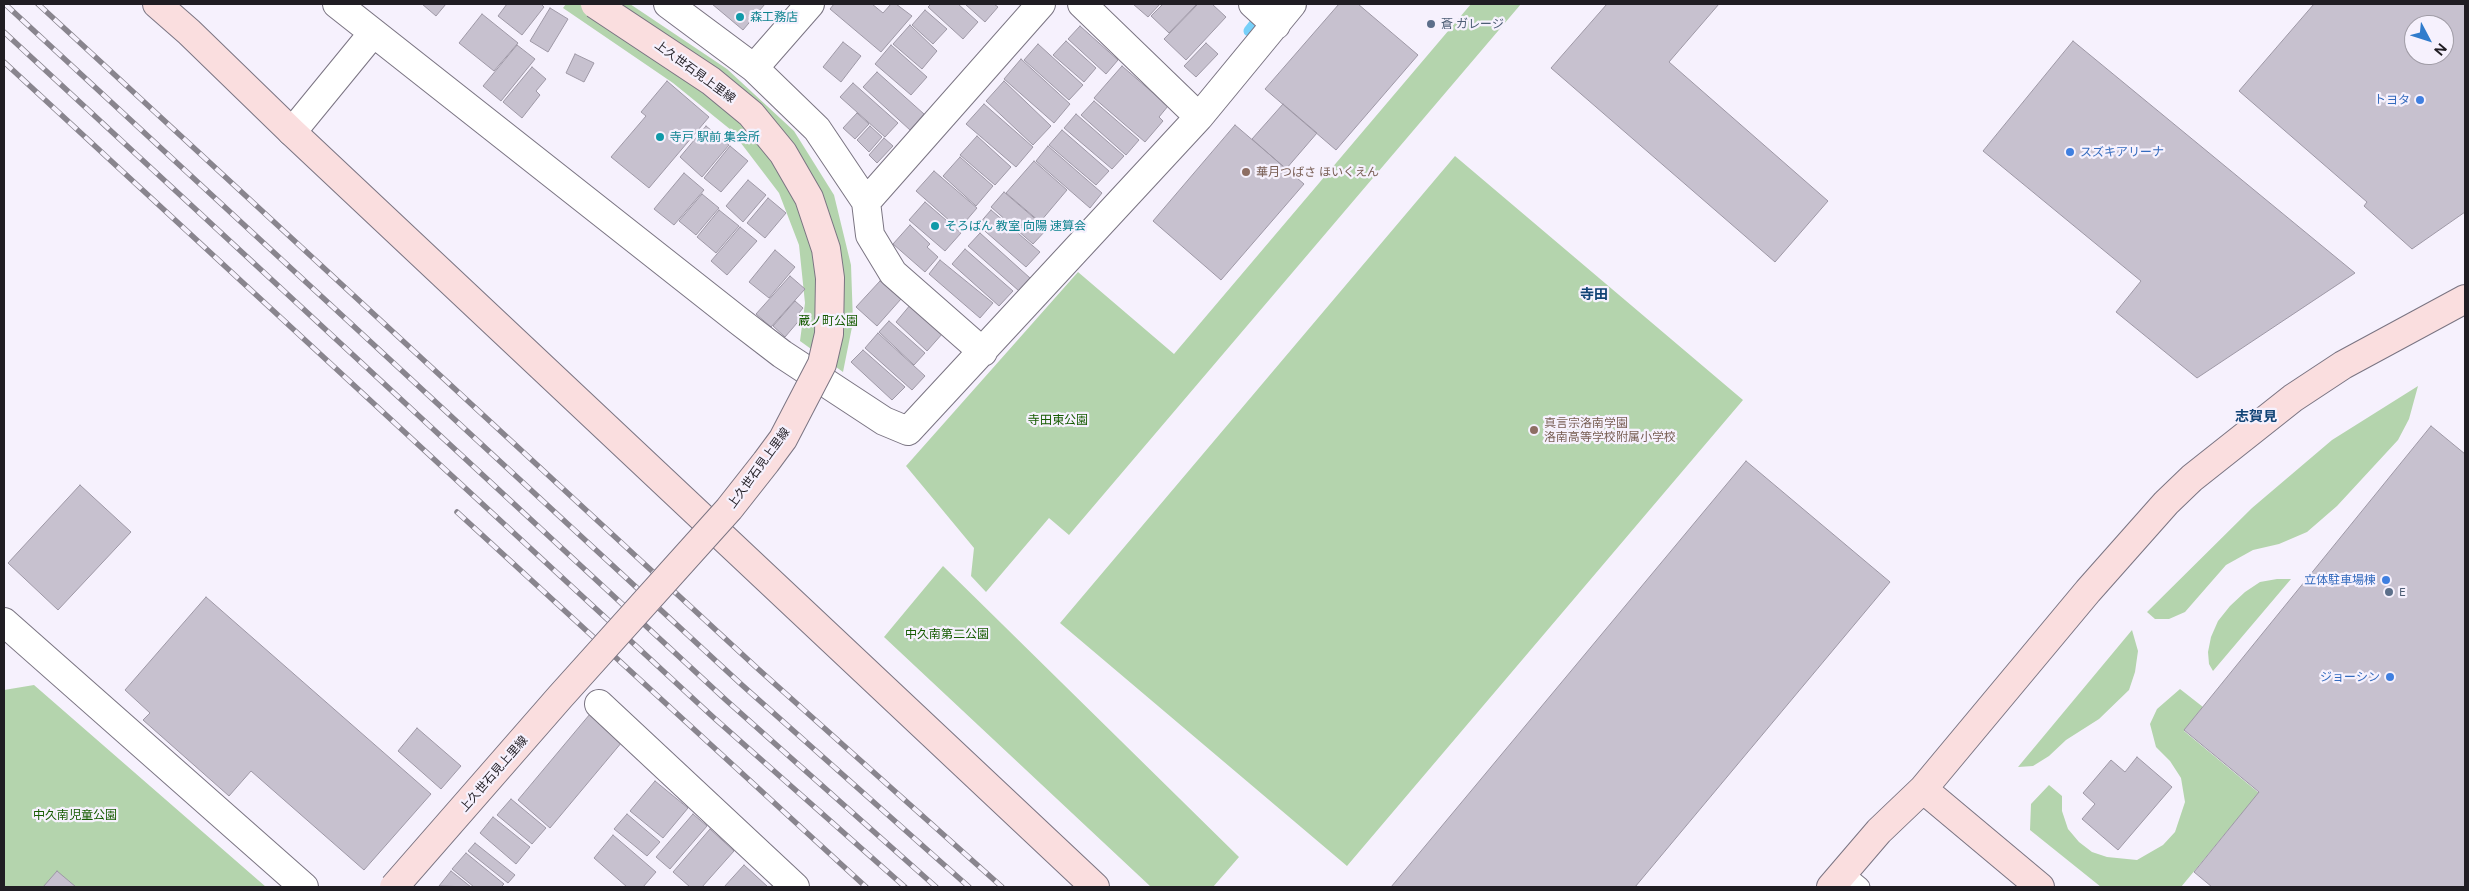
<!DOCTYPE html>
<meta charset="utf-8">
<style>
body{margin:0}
#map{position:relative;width:2469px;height:891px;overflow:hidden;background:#f6f1fd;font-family:Figtree,sans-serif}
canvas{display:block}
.frame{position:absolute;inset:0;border:5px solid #201d23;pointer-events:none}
.north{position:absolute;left:2404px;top:15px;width:50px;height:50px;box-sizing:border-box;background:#f6f1fd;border:1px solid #a09ca6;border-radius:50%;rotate:130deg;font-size:14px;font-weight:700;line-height:20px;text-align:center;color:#201d23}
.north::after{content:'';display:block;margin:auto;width:18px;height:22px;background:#307ccc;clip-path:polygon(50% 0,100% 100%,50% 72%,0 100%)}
</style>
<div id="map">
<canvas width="2469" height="891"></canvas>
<div class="frame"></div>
<div class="north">N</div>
</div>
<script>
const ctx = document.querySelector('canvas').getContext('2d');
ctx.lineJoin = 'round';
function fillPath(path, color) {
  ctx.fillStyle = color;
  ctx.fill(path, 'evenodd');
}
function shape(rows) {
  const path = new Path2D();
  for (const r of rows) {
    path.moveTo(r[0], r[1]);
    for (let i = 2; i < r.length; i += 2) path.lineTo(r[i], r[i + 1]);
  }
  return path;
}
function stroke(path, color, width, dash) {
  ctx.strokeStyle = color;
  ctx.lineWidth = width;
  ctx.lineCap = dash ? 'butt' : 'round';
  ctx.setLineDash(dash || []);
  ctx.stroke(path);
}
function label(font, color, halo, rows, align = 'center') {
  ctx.font = font + ' Figtree,"Noto Sans JP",sans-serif';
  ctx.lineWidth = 4.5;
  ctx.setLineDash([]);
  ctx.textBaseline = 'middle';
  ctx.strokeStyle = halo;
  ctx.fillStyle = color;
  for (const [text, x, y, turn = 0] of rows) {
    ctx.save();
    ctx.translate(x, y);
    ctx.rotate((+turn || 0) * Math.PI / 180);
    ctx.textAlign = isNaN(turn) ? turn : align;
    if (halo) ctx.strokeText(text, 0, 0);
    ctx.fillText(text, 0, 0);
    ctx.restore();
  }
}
const green = shape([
 [566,4,630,4,727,69,794,131,834,195,851,265,853,322,843,372,800,341,805,303,799,245,779,193,731,130,673,83,563,8],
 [1471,4,1521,4,1069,535,1049,518,986,592,971,576,974,548,906,466,1078,272,1174,354],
 [1455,156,1743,400,1347,866,1060,623],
 [2418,386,2409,419,2398,440,2337,506,2307,532,2279,544,2253,550,2226,565,2185,612,2169,619,2155,619,2147,612,2252,508,2332,440],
 [943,566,1239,857,1213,887,1151,887,884,637],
 [2277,579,2291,579,2213,671,2209,664,2208,652,2211,637,2218,621,2230,606,2245,592,2260,582],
 [2132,630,2138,651,2135,672,2129,690,2099,719,2066,740,2049,756,2033,766,2018,767],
 [34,685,266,887,4,887,4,690],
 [2180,689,2203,707,2184,731,2259,793,2181,887,2101,887,2030,830,2031,804,2049,785,2062,796,2062,811,2068,829,2079,842,2092,852,2107,857,2137,860,2163,845,2175,832,2185,802,2181,778,2170,761,2156,747,2150,724,2157,709]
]);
const stream = shape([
 [1249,31,1263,13]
]);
const building = shape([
 [422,4,446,4,436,16,422,4],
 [507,4,541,4,544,7,522,35,498,16,507,4],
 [712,4,765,4,743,30,712,4],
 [834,4,872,4,883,13,891,4,896,4,912,16,881,52,830,9,834,4],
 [931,4,958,4,978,22,963,39,928,7,931,4],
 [965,4,994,4,998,7,985,22,965,4],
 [1133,4,1160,4,1148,17,1133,4],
 [1163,4,1197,4,1169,33,1151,16,1163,4],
 [1198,4,1212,4,1226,17,1186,60,1164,39,1198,4],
 [1339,4,1358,4,1418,55,1336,150,1265,89,1339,4],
 [1607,4,1719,4,1669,62,1828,201,1775,262,1551,68,1607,4],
 [2314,4,2465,4,2465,212,2412,249,2364,206,2367,202,2239,91,2314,4],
 [2414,25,2444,25,2444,55,2414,55,2414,25],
 [550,8,568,19,548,52,530,41,550,8],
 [925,10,947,29,933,44,912,25,925,10],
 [482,14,518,43,494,71,459,43,482,14],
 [910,25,937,51,922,69,893,44,910,25],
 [1080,26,1118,60,1106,74,1068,39,1080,26],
 [1066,41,1096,68,1084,82,1053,55,1066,41],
 [2073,41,2355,273,2197,378,2116,312,2141,281,1983,151,2073,41],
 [843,42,861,56,841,82,823,67,843,42],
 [1206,43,1218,54,1196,77,1184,66,1206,43],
 [1038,44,1083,85,1069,100,1024,60,1038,44],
 [517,45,535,59,501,101,483,86,517,45],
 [891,45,927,77,911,95,875,64,891,45],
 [575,54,594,63,584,82,566,73,575,54],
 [1021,59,1070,104,1054,123,1004,79,1021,59],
 [1122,66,1168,106,1159,117,1163,121,1145,142,1094,98,1122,66],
 [532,67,546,79,536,91,540,95,522,118,503,102,532,67],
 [877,72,924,114,910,130,863,87,877,72],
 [667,81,709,117,649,188,611,157,646,116,641,112,667,81],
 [1004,81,1051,126,1033,145,986,101,1004,81],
 [853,83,898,123,885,137,840,97,853,83],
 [1094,101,1139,140,1126,155,1081,115,1094,101],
 [984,104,1033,147,1016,167,966,124,984,104],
 [1283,104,1317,133,1286,169,1252,139,1283,104],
 [857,113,869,124,855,139,843,128,857,113],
 [1076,114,1124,156,1112,169,1064,128,1076,114],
 [1235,125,1304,184,1221,280,1153,221,1235,125],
 [706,126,729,145,702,177,680,157,706,126],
 [870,126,882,137,869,152,857,140,870,126],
 [1062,130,1109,171,1096,185,1049,145,1062,130],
 [977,136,1011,167,995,185,960,155,977,136],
 [884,138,893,146,877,163,869,155,884,138],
 [730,146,748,161,721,192,704,178,730,146],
 [1048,146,1102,193,1090,208,1036,161,1048,146],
 [960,157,993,186,976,206,943,176,960,157],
 [1034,161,1067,190,1040,222,1006,193,1034,161],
 [934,171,977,208,959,229,916,191,934,171],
 [684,173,704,190,674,225,654,209,684,173],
 [748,180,766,195,743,222,726,206,748,180],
 [1004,192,1047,229,1033,244,991,207,1004,192],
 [702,194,719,208,696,235,679,221,702,194],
 [768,198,786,213,765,238,747,223,768,198],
 [925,202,961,233,945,251,909,220,925,202],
 [719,210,739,226,716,253,697,237,719,210],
 [991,210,1040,252,1026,267,978,225,991,210],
 [910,225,930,244,927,247,938,257,925,272,893,244,910,225],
 [740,227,757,241,727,275,711,261,740,227],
 [980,233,1030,278,1019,291,968,246,980,233],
 [965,249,1013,291,999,306,952,264,965,249],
 [775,250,795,267,769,298,749,282,775,250],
 [940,260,993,303,980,318,929,274,940,260],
 [790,276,805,289,771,327,756,314,790,276],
 [880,281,901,299,877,326,856,307,880,281],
 [795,301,803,308,799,313,803,316,785,337,773,326,795,301],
 [911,304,943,333,927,351,896,322,911,304],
 [889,321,925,353,914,365,879,332,889,321],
 [878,333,925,376,912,390,865,348,878,333],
 [863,350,905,387,892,400,851,362,863,350],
 [2431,426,2465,454,2465,887,2212,887,2194,872,2259,792,2184,730,2431,426],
 [1746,461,1890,582,1635,887,1391,887,1746,461],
 [80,485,131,532,58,610,8,563,80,485],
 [206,597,431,794,364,870,251,771,229,796,143,720,150,713,125,690,206,597],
 [590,714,622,742,550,828,518,800,590,714],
 [417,728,461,766,441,789,398,751,417,728],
 [2137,757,2172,787,2118,850,2082,819,2095,804,2083,793,2111,760,2125,772,2137,757],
 [655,781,688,808,663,838,630,811,655,781],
 [511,799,546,828,532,844,497,815,511,799],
 [627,814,660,842,647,856,614,829,627,814],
 [693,814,707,826,670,869,656,857,693,814],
 [493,817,530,847,516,864,480,833,493,817],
 [710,829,734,851,702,887,690,887,673,872,710,829],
 [613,835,656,872,643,887,627,887,594,858,613,835],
 [475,843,515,875,508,883,468,851,475,843],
 [466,853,504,884,501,887,474,887,452,869,466,853],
 [744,865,768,887,724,887,744,865],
 [57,871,76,887,43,887,57,871],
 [451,871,471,887,439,886,451,871]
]);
const lane = shape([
 [1843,873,1860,887]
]);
const street = shape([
 [337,4,739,321,782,354,884,421,908,431,1199,117,1292,4],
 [668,4,754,68,817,129,866,202,870,235,893,273,983,352],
 [1082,4,1199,117],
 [1253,4,1276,25],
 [754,68,810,4],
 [292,132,373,33],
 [866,202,1041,4],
 [4,622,304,887],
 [599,704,795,887]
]);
const secondary = shape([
 [157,4,189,32,292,132,1095,887],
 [1923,789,2040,887],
 [1831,887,1879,831,1923,789,2088,591,2166,503,2192,478,2293,398,2343,365,2465,299]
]);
const rail = shape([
 [5,4,742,685,969,887],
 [38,4,757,668,1002,887],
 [4,32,727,701,936,887],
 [4,62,713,717,905,887],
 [457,512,866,887]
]);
const secondaryBridge = shape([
 [394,887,560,697,729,509,766,462,783,439,822,364,829,334,830,278,826,249,809,198,783,153,751,114,711,81,595,4]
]);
const markers = [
 [740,17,5,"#0f9aa8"],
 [1431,24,5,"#5c6f8a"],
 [2420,100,5,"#3f7fe0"],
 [660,137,5,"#0f9aa8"],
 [2070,152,5,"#3f7fe0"],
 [1246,172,5,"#8d6e63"],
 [935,226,5,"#0f9aa8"],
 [1534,430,5,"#8d6e63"],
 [2386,580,5,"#3f7fe0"],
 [2389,592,5,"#5c6f8a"],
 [2390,677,5,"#3f7fe0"]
];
const cultureNames = [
 ["森工務店",750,17],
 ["寺戸 駅前 集会所",670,137],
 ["そろばん 教室 向陽 速算会",945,226]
];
const serviceNames = [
 ["蒼 ガレージ",1441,24],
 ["E",2399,592]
];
const streetNames = [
 ["上久世石見上里線",695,72,36],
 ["上久世石見上里線",759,468,-54],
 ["上久世石見上里線",494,774,-49]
];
const shopNames = [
 ["トヨタ",2410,100],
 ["スズキアリーナ",2080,152,"left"],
 ["立体駐車場棟",2376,580],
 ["ジョーシン",2380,677]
];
const educationNames = [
 ["華月つばさ ほいくえん",1256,172],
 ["真言宗洛南学園",1544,423],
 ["洛南高等学校附属小学校",1544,437]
];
const parkNames = [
 ["蔵ノ町公園",828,321],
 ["寺田東公園",1058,420],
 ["中久南第二公園",947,634],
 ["中久南児童公園",75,815]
];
const neighbourhoodNames = [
 ["寺田",1594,295],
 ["志賀見",2256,417]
];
fillPath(green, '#b4d4ad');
stroke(stream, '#77d0f9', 11);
fillPath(building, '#c7c1cf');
stroke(building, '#9e98a6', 1);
stroke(lane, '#7a7482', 21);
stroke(street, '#7a7482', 30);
stroke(secondary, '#7a7482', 30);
stroke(lane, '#fff', 19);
stroke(street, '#fff', 28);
stroke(secondary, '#fadedf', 28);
stroke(rail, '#89858e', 5.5);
stroke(rail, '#f6f1fd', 4, [11]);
stroke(secondaryBridge, '#7a7482', 30, []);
stroke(secondaryBridge, '#fadedf', 28);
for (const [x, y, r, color] of markers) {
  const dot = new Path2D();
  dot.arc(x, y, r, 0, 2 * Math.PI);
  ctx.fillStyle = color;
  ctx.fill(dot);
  stroke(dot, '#f6f1fd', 2);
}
label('12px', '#0d838f', '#f6f1fd', cultureNames, 'left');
label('12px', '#4e5e75', '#f6f1fd', serviceNames, 'left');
label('12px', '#201d23', '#f6f1fd', streetNames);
label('12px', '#366cbe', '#f6f1fd', shopNames, 'right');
label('12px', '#785e54', '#f6f1fd', educationNames, 'left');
label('12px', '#155b01', '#f6f1fd', parkNames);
label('bold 14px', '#114375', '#f6f1fd', neighbourhoodNames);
</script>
